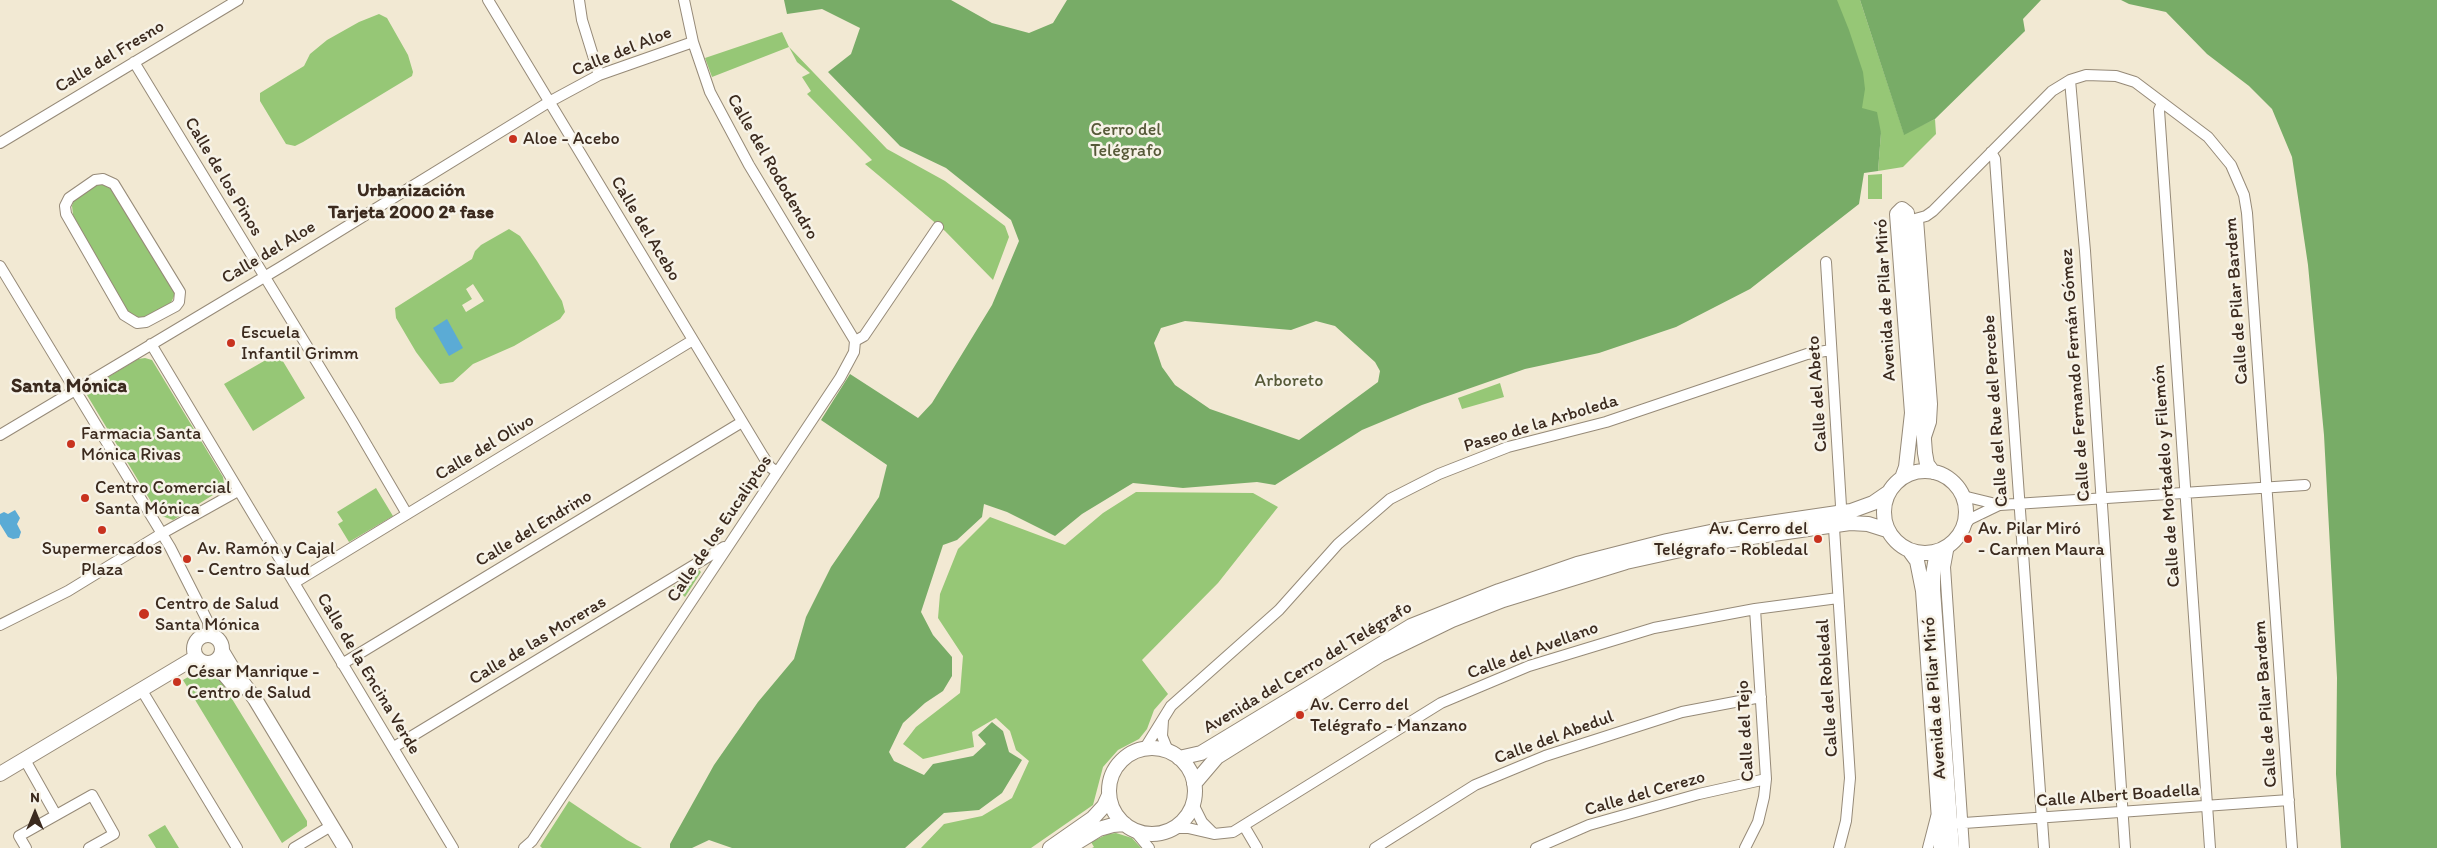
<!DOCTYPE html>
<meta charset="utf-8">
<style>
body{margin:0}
#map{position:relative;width:2437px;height:848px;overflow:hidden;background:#f2e9d3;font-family:Itim,sans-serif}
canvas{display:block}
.north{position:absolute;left:10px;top:788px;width:50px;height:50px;-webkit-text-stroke:4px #f7f3e8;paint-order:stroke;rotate:0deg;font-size:14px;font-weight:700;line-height:20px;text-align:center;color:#3b2a1e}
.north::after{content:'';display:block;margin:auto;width:18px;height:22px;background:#3b2a1e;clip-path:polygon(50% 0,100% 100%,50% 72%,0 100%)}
</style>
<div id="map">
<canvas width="2437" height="848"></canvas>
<div class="north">N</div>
</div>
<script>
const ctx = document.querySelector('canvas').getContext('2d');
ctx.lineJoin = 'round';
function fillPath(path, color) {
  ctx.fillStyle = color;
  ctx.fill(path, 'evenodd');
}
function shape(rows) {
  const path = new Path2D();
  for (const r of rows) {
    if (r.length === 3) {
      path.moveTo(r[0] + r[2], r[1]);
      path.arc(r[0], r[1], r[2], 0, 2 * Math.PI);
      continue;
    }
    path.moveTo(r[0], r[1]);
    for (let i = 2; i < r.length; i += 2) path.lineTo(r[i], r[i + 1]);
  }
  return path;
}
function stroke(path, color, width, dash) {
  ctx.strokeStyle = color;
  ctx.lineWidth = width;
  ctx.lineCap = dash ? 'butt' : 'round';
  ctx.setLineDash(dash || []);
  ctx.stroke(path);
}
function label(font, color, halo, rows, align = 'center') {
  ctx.font = font + ' Itim,sans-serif';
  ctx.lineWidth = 5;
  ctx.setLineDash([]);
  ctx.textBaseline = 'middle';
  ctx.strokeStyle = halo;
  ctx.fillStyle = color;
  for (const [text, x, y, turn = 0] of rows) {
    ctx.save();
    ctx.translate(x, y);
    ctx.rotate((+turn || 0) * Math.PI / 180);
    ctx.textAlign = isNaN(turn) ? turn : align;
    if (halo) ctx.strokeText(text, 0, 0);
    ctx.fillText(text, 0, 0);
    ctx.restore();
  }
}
const green = shape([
 [1545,0,1860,0,1904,134,1935,119,1936,134,1903,167,1878,171,1881,133,1862,109],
 [379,14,387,18,408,55,413,72,412,76,303,142,295,146,286,144,260,101,260,93,304,66,310,54,327,40,359,22],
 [782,32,789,47,887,149,945,181,1005,226,1009,237,993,280,945,231,865,164,872,160,807,94,811,91,802,77,810,73,797,62,789,47,712,77,705,58],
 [1882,174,1882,199,1868,199,1868,175],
 [99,184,112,187,169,277,175,294,170,305,147,318,138,319,126,312,73,215,72,206,74,199,92,186],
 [509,229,520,236,537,261,562,301,565,312,560,319,514,346,473,364,453,382,440,384,416,352,396,318,395,308,472,259,475,251,481,245],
 [473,284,484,301,466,312,462,305,472,299,466,289],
 [278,353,305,398,253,431,224,384],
 [145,358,152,360,223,477,224,483,221,490,173,520,159,515,87,395,90,388,138,359],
 [1500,383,1504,397,1462,409,1458,398],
 [376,488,393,516,349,542,338,524,343,521,337,512],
 [1136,492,1253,493,1278,507,1218,583,1142,660,1168,694,1154,710,1147,729,1139,739,1118,750,1103,767,1093,805,1031,848,921,848,944,824,982,816,1012,798,1029,761,1016,750,1010,731,996,718,972,732,974,747,923,759,903,744,916,727,960,693,963,656,938,618,940,594,958,549,990,517,1065,545,1103,513],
 [699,570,701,572,685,597,678,590,671,588],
 [195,673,212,674,221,681,307,821,307,826,282,843,183,680],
 [569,801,627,840,642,848,542,848,540,846],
 [165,825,179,848,156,848,148,835],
 [1116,833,1132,838,1141,848,1092,848,1094,847,1091,842,1108,834]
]);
const forest = shape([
 [784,0,951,0,992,23,1029,33,1053,23,1067,0,1837,0,1849,30,1863,72,1865,89,1862,108,1877,112,1881,133,1878,171,1864,173,1859,204,1750,289,1676,327,1599,353,1525,369,1422,405,1362,430,1275,485,1257,482,1183,488,1133,483,1082,514,1055,536,1007,512,984,504,982,517,957,540,943,545,921,612,933,635,952,657,952,676,943,691,925,703,903,723,889,752,894,761,924,775,933,764,973,756,986,744,978,735,992,722,1003,731,1009,752,1022,760,1002,793,979,810,944,813,905,848,732,848,709,840,692,848,670,848,670,844,714,765,758,702,794,659,806,617,831,567,879,497,887,465,821,420,850,374,918,418,932,403,992,305,1019,241,1011,220,946,168,900,146,828,72,851,54,860,28,822,9,787,14],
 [1185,321,1291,330,1316,321,1335,326,1375,362,1380,371,1378,382,1299,440,1210,409,1175,385,1162,367,1154,343,1161,328],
 [1860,0,2041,0,2023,19,2025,31,1935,119,1904,135],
 [2121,0,2437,0,2437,848,2341,848,2336,774,2337,678,2324,435,2308,265,2292,157,2272,109,2249,86,2207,54,2166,12,2129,4]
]);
const water = shape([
 [447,319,463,348,449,356,433,328],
 [15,510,20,518,17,524,21,532,19,538,13,539,8,537,0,524,0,514,4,512,8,514]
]);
const minor = shape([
 [488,0,763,456,770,467,777,472],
 [579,0,582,20,599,75],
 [684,0,693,42,710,92,749,165,855,341],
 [134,62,352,420,407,514],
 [2070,80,2085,251,2125,848],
 [2162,103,2159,110,2210,848],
 [0,143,238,0],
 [1991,152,1995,159,2044,848],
 [103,179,114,184,180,292,179,302,176,306,146,322,137,323,124,315,66,214,65,206,69,198,95,180,103,179],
 [1918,219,1932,404,1931,422,1925,440],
 [1908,221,1926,216,1933,211,2052,91,2070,80,2086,75,2116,76,2135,82,2208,137,2231,165,2244,195,2247,213,2292,848],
 [1826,262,1841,506,1834,528,1850,778,1846,821,1839,848],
 [0,266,170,547,208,622,209,635],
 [855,341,864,336,938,227],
 [151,344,453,848],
 [0,435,281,267,549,102,599,75,693,42],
 [1963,496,2000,505,2305,485],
 [1963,527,1970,519,1999,505],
 [1949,545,1945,567,1964,848],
 [294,583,693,340],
 [0,625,68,591,161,534,238,491],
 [342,664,742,422],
 [141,689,237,848],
 [1163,720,1162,736,1168,751],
 [394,747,724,547],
 [1145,748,1171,706,1279,610,1338,544,1390,499,1439,474,1508,447,1606,422,1807,354,1831,350],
 [25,760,56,815],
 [1193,804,1202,822,1214,834],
 [1950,824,2289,800],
 [1244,826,1257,848],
 [1174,828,1188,828,1214,834,1233,832,1441,703,1529,666,1654,628,1755,609,1838,598],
 [1134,830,1149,848],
 [26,848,19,836,92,795,114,834,89,848],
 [294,848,331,826],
 [524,848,532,841,840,378,854,352,855,341],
 [1375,848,1475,785,1545,756,1682,712,1761,697],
 [1536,848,1589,825,1699,794,1766,779],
 [1745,848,1758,822,1764,797,1766,779,1755,609],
 [1928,848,1936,817]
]);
const tertiary = shape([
 [1925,512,41],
 [1902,478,1906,467,1912,413,1897,214,1902,209,1907,213,1925,453,1927,464,1933,472],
 [1909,550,1917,561,1923,591,1941,848],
 [1937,551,1933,575,1933,590,1952,848],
 [208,649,14],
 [222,651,234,671,255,699,345,848],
 [211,663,218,667,235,687],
 [1152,791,43],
 [1179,758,1201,753,1411,626,1499,591,1577,564,1667,541,1715,531,1851,511,1873,503,1889,492],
 [0,774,196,657],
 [1194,784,1217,757,1380,655,1452,620,1503,600,1626,562,1717,542,1850,523,1868,524,1887,530],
 [1050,848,1093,818,1104,806,1109,795],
 [1068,848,1099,829,1113,825,1125,824]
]);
const markers = [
 [513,139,5,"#c8321e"],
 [231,343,5,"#c8321e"],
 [71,444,5,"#c8321e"],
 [85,498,5,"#c8321e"],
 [102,530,5,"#c8321e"],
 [1818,539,5,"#c8321e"],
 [1968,539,5,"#c8321e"],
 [187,559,5,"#c8321e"],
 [144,614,6,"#c8321e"],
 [177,682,5,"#c8321e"],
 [1300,715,5,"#c8321e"]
];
const streetNames = [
 ["Calle del Aloe",622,52,-22],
 ["Calle del Fresno",110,57,-31],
 ["Calle del Rododendro",772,167,60],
 ["Calle de los Pinos",223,177,59],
 ["Calle del Acebo",645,229,59],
 ["Calle del Aloe",269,253,-31],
 ["Avenida de Pilar Miró",1886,300,-93],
 ["Calle de Pilar Bardem",2237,301,-94],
 ["Calle de Fernando Fernán Gómez",2076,375,-94],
 ["Calle del Abeto",1818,394,-94],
 ["Calle del Rue del Percebe",1996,411,-94],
 ["Paseo de la Arboleda",1541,424,-17],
 ["Calle del Olivo",485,448,-31],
 ["Calle de Mortadelo y Filemón",2167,476,-94],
 ["Calle del Endrino",534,529,-31],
 ["Calle de los Eucaliptos",720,529,-56],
 ["Calle de las Moreras",538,641,-31],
 ["Calle del Avellano",1533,651,-20],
 ["Avenida del Cerro del Telégrafo",1308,668,-31],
 ["Calle de la Encina Verde",368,674,59],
 ["Calle del Robledal",1828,688,-94],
 ["Avenida de Pilar Miró",1935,698,-94],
 ["Calle de Pilar Bardem",2266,704,-94],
 ["Calle del Tejo",1746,731,-93],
 ["Calle del Abedul",1554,738,-20],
 ["Calle del Cerezo",1645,794,-16],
 ["Calle Albert Boadella",2118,796,-4]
];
const parkNames = [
 ["Cerro del",1126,130],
 ["Telégrafo",1126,151],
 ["Arboreto",1289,381]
];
const poiNames = [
 ["Aloe - Acebo",523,139],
 ["Escuela",241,333],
 ["Infantil Grimm",241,354],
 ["Farmacia Santa",81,434],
 ["Mónica Rivas",81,455],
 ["Centro Comercial",95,488],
 ["Santa Mónica",95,509],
 ["Av. Cerro del",1808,529,"right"],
 ["Telégrafo - Robledal",1808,550,"right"],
 ["Av. Pilar Miró",1978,529],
 ["- Carmen Maura",1978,550],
 ["Supermercados",102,549,"center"],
 ["Plaza",102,570,"center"],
 ["Av. Ramón y Cajal",197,549],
 ["- Centro Salud",197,570],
 ["Centro de Salud",155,604],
 ["Santa Mónica",155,625],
 ["César Manrique -",187,672],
 ["Centro de Salud",187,693],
 ["Av. Cerro del",1310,705],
 ["Telégrafo - Manzano",1310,726]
];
const neighbourhoodNames = [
 ["Urbanización",411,191],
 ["Tarjeta 2000 2ª fase",411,213]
];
const quarterNames = [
 ["Santa Mónica",69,387]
];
fillPath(green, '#96c776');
fillPath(forest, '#78ac67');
fillPath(water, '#5babd5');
stroke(minor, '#968a78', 12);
stroke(tertiary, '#968a78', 16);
stroke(minor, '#fff', 10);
stroke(tertiary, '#fff', 14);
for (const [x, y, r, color] of markers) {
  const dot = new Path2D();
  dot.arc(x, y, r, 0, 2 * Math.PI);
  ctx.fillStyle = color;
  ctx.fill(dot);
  stroke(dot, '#f7f3e8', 2);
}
label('18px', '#3b2a1e', '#f7f3e8', streetNames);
label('18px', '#565938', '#f7f3e8', parkNames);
label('18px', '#3b2a1e', '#f7f3e8', poiNames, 'left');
label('bold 19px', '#3b2a1e', '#f7f3e8', neighbourhoodNames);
label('bold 20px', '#3b2a1e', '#f7f3e8', quarterNames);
</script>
